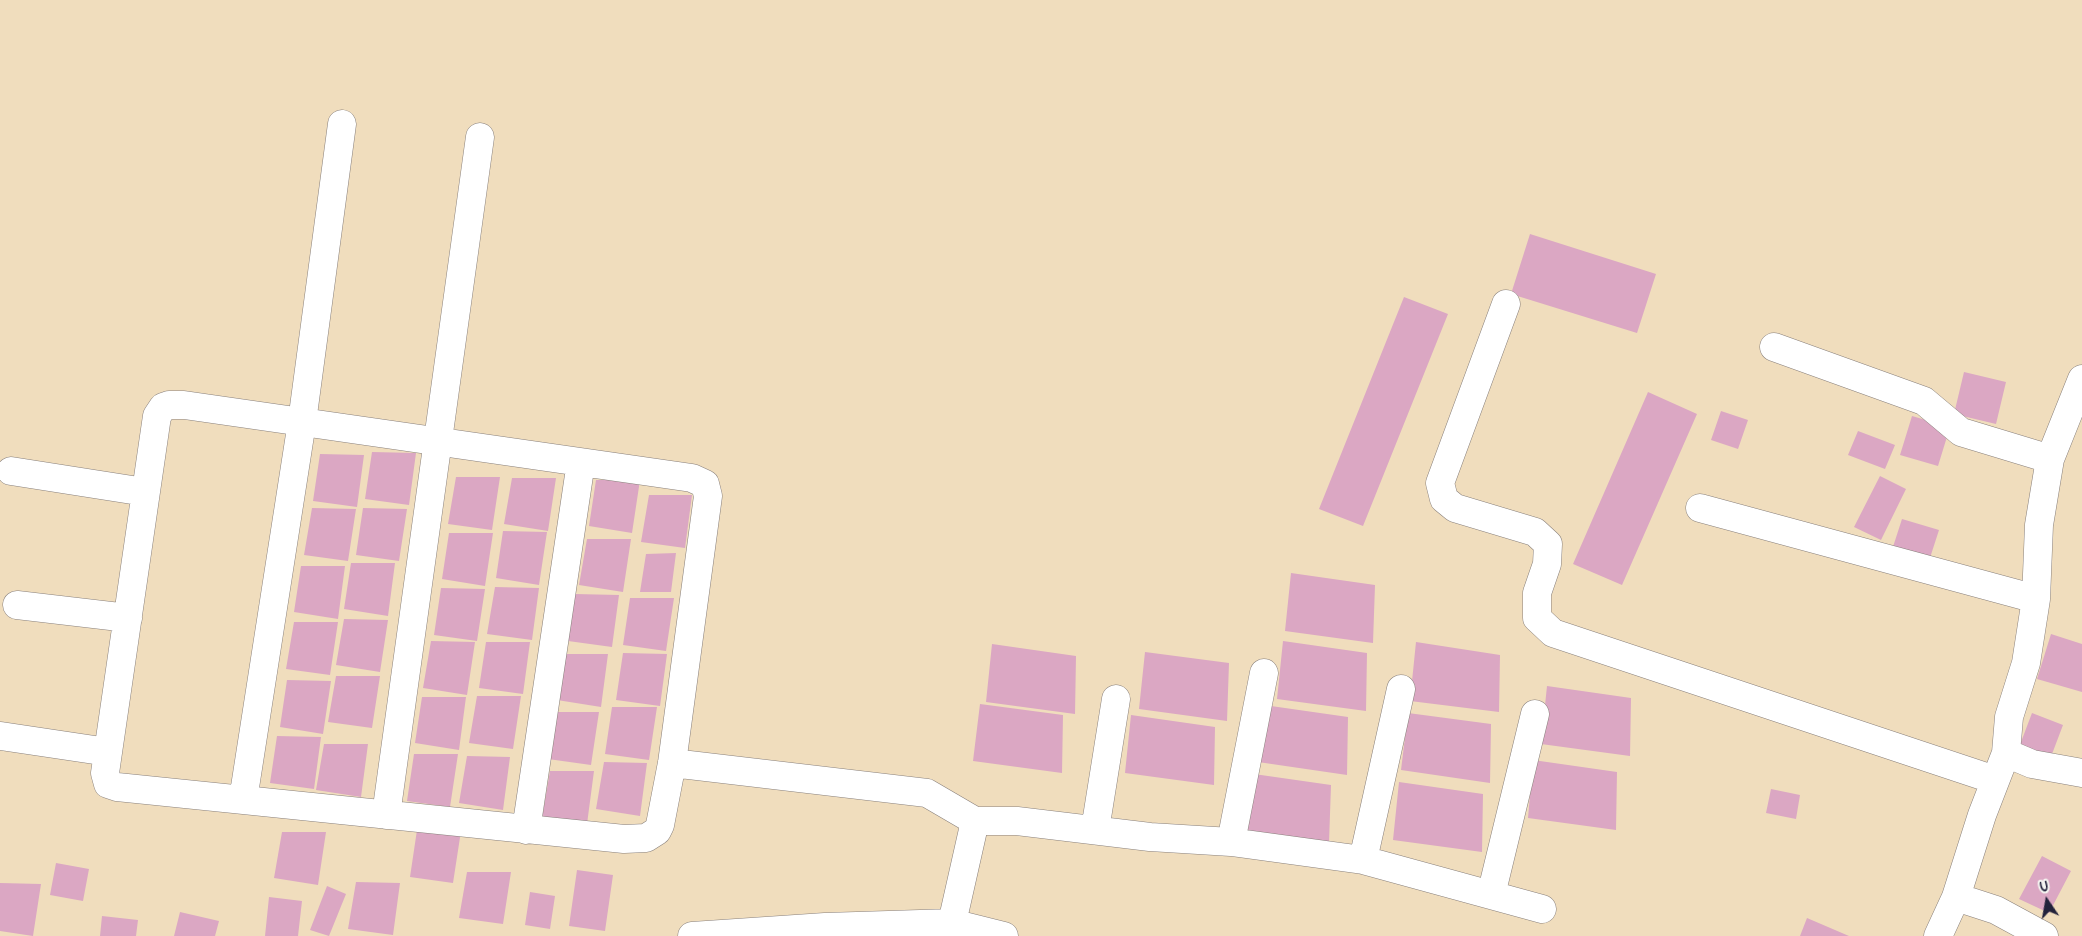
<!DOCTYPE html>
<style>
body{margin:0}
#map{position:relative;width:2082px;height:936px;overflow:hidden;background:#f0ddbd;font-family:"Patrick Hand",sans-serif}
canvas{display:block}
.north{position:absolute;left:2022px;top:876px;width:50px;height:50px;-webkit-text-stroke:4px #f6f6f2;paint-order:stroke;rotate:348deg;font-size:14px;font-weight:700;line-height:20px;text-align:center;color:#22223b}
.north::after{content:'';display:block;margin:auto;width:18px;height:22px;background:#22223b;clip-path:polygon(50% 0,100% 100%,50% 72%,0 100%)}
</style>
<div id="map">
<canvas width="2082" height="936"></canvas>
<div class="north">U</div>
</div>
<script>
const ctx = document.querySelector('canvas').getContext('2d');
ctx.lineJoin = 'round';
function fillPath(path, color) {
  ctx.fillStyle = color;
  ctx.fill(path, 'evenodd');
}
function shape(rows) {
  const path = new Path2D();
  for (const r of rows) {
    path.moveTo(r[0], r[1]);
    for (let i = 2; i < r.length; i += 2) path.lineTo(r[i], r[i + 1]);
  }
  return path;
}
function stroke(path, color, width, dash) {
  ctx.strokeStyle = color;
  ctx.lineWidth = width;
  ctx.lineCap = dash ? 'butt' : 'round';
  ctx.setLineDash(dash || []);
  ctx.stroke(path);
}
const building = shape([
 [1530,234,1656,274,1637,333,1511,294],
 [1404,297,1448,314,1363,526,1319,509],
 [1964,372,2006,382,1996,424,1954,414],
 [1648,392,1697,414,1622,585,1573,564],
 [1721,411,1748,420,1738,449,1711,440],
 [1912,416,1950,427,1938,466,1900,455],
 [1858,431,1895,445,1885,469,1848,455],
 [372,452,416,453,409,505,365,499],
 [320,454,364,455,357,507,313,501],
 [1880,476,1906,489,1881,540,1854,527],
 [456,477,500,477,492,530,448,524],
 [512,478,556,478,548,531,504,524],
 [596,480,640,480,632,533,589,526],
 [649,495,692,495,685,548,641,542],
 [312,508,356,509,348,561,304,555],
 [363,508,407,509,399,561,356,555],
 [1902,519,1939,530,1928,564,1891,553],
 [503,531,547,532,539,585,496,578],
 [449,533,493,533,485,586,442,579],
 [587,539,631,539,623,592,579,585],
 [676,553,671,592,640,592,646,554],
 [351,563,395,563,388,616,344,609],
 [301,566,345,566,338,619,294,612],
 [1291,573,1375,585,1373,643,1285,631],
 [495,587,539,588,532,640,487,634],
 [441,588,485,589,477,641,434,635],
 [575,594,619,595,612,647,568,641],
 [630,598,674,598,666,651,623,645],
 [344,619,388,620,380,672,336,665],
 [294,622,338,622,330,675,286,669],
 [2051,634,2082,644,2082,692,2037,679],
 [431,641,475,642,467,695,423,688],
 [1283,641,1367,653,1366,711,1277,699],
 [486,642,530,642,523,694,479,688],
 [1416,642,1500,655,1499,712,1410,701],
 [992,644,1076,656,1075,714,986,702],
 [1145,652,1229,663,1227,721,1139,709],
 [623,653,667,654,660,706,616,700],
 [564,654,608,654,601,707,557,700],
 [336,676,380,676,372,728,328,722],
 [287,680,331,681,323,734,280,727],
 [1547,686,1631,698,1630,756,1541,744],
 [477,696,521,696,513,749,469,743],
 [422,697,466,697,459,750,415,743],
 [980,704,1063,715,1062,773,973,761],
 [1264,705,1348,717,1347,775,1258,762],
 [612,707,657,707,649,760,605,754],
 [555,712,599,712,591,765,548,759],
 [1408,713,1491,724,1490,783,1401,770],
 [2032,713,2063,725,2049,762,2018,750],
 [1131,715,1215,727,1214,785,1125,773],
 [277,736,321,737,314,789,270,783],
 [324,744,368,744,361,797,316,790],
 [414,754,458,754,450,807,407,801],
 [467,756,510,757,503,810,459,803],
 [1533,760,1617,772,1616,830,1528,818],
 [604,762,647,763,640,816,596,809],
 [550,771,594,771,587,824,542,818],
 [1247,773,1331,785,1329,843,1241,831],
 [1399,782,1483,794,1482,852,1393,840],
 [1771,789,1800,795,1796,819,1766,813],
 [417,830,461,831,453,883,410,877],
 [282,832,326,832,318,885,274,878],
 [2042,856,2071,871,2049,913,2019,899],
 [56,863,89,869,83,901,50,895],
 [577,870,613,875,605,931,569,926],
 [467,872,511,872,503,924,459,918],
 [356,882,400,883,393,935,348,929],
 [0,883,41,884,33,936,0,931],
 [327,886,346,894,329,936,310,930],
 [530,892,555,896,550,929,525,925],
 [269,897,302,901,298,936,265,936],
 [180,912,219,921,215,936,174,936],
 [102,916,138,920,136,936,100,936],
 [1807,918,1849,936,1800,936]
]);
const minor = shape([
 [1506,304,1440,483,1444,499,1455,508,1535,532,1548,544,1547,564,1537,593,1537,618,1553,633,1995,780],
 [1774,347,1924,401,1961,432,2050,459],
 [169,405,184,405,692,478,705,484,708,496,672,763,660,825,657,831,646,838,624,839,117,787,108,784,105,773,157,416,163,407,169,405],
 [11,471,145,492],
 [1700,508,2036,599],
 [17,605,128,618],
 [1,736,108,752],
 [2006,753,2032,764,2082,773],
 [672,763,927,793,975,821,1017,821,1150,837,1231,842,1363,860,1542,909],
 [243,800,302,422,342,124],
 [386,815,480,137],
 [526,830,581,462],
 [1095,830,1116,699],
 [1231,842,1264,673],
 [1363,860,1401,689],
 [1491,895,1535,714],
 [1956,897,1996,910,2044,936],
 [952,923,975,821],
 [692,936,825,927,952,923,1004,936],
 [1938,936,1956,897,1982,815,2006,753,2009,717,2026,663,2036,599,2039,525,2050,459,2082,379]
]);
fillPath(building, '#dba7c3');
stroke(minor, '#89807c', 29);
stroke(minor, '#fff', 28);
</script>
